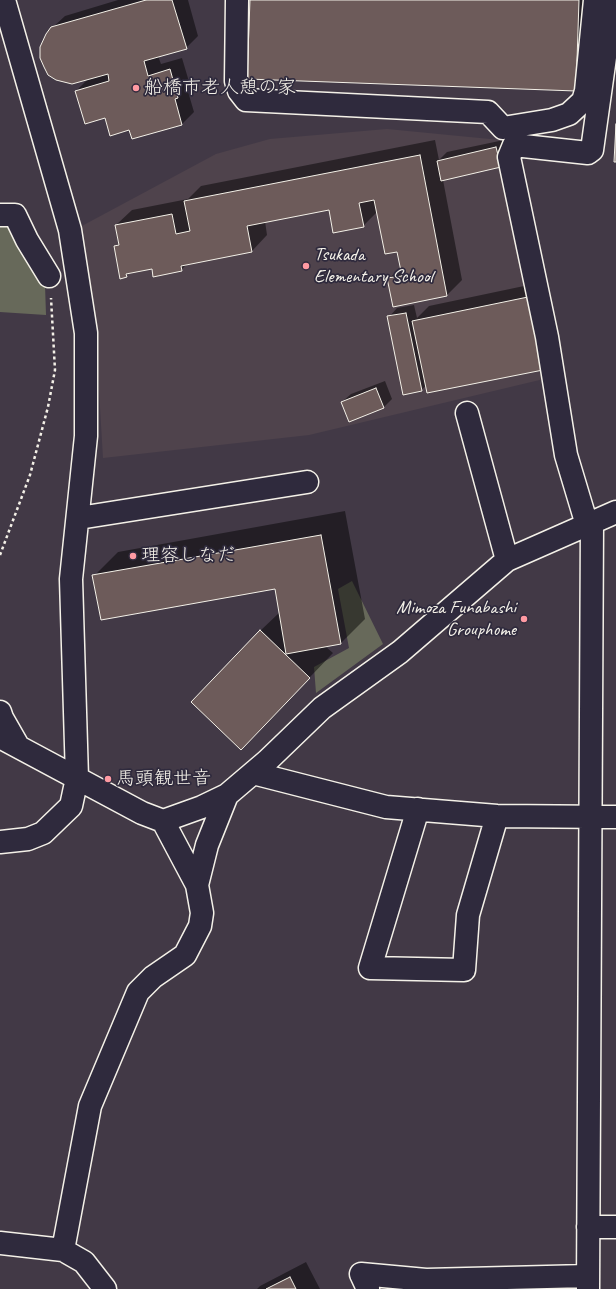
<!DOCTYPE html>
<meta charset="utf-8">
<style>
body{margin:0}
canvas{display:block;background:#423946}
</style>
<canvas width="616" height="1289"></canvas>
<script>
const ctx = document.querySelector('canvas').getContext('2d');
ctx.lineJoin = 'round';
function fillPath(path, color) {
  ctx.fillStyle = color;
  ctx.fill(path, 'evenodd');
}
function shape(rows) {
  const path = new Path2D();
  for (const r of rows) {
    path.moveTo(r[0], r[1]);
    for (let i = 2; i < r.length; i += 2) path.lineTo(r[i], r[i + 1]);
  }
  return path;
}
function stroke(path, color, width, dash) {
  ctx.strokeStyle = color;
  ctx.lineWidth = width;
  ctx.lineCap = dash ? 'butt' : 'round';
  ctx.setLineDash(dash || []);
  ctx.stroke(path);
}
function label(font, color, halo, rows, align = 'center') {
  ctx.font = font + ' Caveat,"Klee One",sans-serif';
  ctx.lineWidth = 3.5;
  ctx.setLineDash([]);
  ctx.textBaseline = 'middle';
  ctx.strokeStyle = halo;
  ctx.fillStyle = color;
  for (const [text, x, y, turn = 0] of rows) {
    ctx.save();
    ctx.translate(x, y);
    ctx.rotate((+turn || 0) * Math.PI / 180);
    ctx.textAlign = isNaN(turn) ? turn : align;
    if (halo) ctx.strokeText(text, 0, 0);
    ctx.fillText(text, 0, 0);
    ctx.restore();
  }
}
const built = shape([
 [387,129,500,140,548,378,309,435,103,458,94,305,80,227,216,154,270,139]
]);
const green = shape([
 [12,220,45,285,46,315,0,312,0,221],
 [352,581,383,644,316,693,314,667,349,648,338,589]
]);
const shadow = shape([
 [118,0,188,0,198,36,186,48,158,56,161,64,182,58,190,85,187,88,194,112,182,124,130,129,105,117,76,91,89,78,52,28,65,16],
 [251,0,598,0,575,90],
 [435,140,439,160,447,152,504,140,509,158,443,180,462,280,447,295,389,279,401,266,398,251,377,212,363,226,329,209,265,221,267,235,252,251,188,263,181,270,153,268,130,272,126,276,115,247,120,242,116,225,132,210,188,199,201,186],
 [543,282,558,353,426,386,421,390,389,317,397,308,414,305,417,318,429,306],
 [385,381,392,399,384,407,349,420,342,402,351,394],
 [345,511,365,619,340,644,325,646,333,653,241,749,260,631,280,612,275,588,94,576,118,552],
 [306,1262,320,1289,257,1289,260,1286]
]);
const building = shape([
 [146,0,172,0,187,49,144,61,148,76,170,69,178,98,175,99,182,125,132,139,129,130,110,136,105,118,85,124,75,91,109,81,108,74,72,84,56,80,48,75,44,67,40,58,40,47,46,34,51,27,146,0],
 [250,0,579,0,576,91,247,79,250,0],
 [616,124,616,162,614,162,616,124],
 [496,147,501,167,441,181,437,161,496,147],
 [420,155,447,296,393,307,387,278,402,276,397,252,385,254,374,200,359,203,364,227,333,233,329,210,247,226,252,252,181,266,182,271,153,277,152,269,126,274,127,277,120,279,114,246,119,245,115,225,172,214,176,234,190,231,184,201,420,155],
 [528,297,543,370,427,393,412,321,528,297],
 [406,313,422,391,403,395,387,316,406,313],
 [376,388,384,408,349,422,341,402,376,388],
 [321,535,341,644,286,654,275,589,101,620,92,575,321,535],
 [260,630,310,678,241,750,191,702,260,630],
 [290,1277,296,1289,266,1289,290,1277]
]);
const path = shape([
 [0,555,30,475,48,407,55,370,51,298]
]);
const minor = shape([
 [237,0,236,81,239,91,246,100,488,112,503,128,552,120,569,114,583,101,586,91,595,0],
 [0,215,15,215,27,240,49,276],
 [467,413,507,560],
 [79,518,307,482],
 [587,525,566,455,547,337,509,157,514,145,588,153,592,150,613,0],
 [0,712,2,718,18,746],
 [0,737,142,813,163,821,202,807,227,795,267,761,322,708,400,652,507,560,616,512],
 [253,773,386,807,497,816,616,817],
 [418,809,370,968,464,970,468,915,497,816],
 [0,842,28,839,43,833,71,806,77,778,71,579,86,436,86,333,70,230,4,0],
 [197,885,207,845,227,795],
 [588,1227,616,1227],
 [0,1243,63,1250,84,1262,105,1289],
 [63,1250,90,1106,138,992,153,977,185,955,200,926,202,913,197,885,163,821],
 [368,1289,361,1274,426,1280,587,1276],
 [588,1289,592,522]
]);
const markers = [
 [136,88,4,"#ff9aa2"],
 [306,266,4,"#ff9aa2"],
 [133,556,4,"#ff9aa2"],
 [524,619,4,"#ff9aa2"],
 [108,779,4,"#ff9aa2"]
];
const poiNames = [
 ["船橋市老人憩の家",144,88],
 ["Tsukada",314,255],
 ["Elementary School",314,277],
 ["理容しなだ",141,556],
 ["Mimoza Funabashi",516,608,"right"],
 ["Grouphome",516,630,"right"],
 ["馬頭観世音",116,779]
];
fillPath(built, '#4f434c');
fillPath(green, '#67695a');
fillPath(shadow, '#0007');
fillPath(building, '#6d5b5a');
stroke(building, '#f4f1e8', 1);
stroke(minor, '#f4f1e8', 25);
stroke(path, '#f4f1e8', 2.5, [3, 3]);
stroke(minor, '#2f2a3d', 22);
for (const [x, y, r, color] of markers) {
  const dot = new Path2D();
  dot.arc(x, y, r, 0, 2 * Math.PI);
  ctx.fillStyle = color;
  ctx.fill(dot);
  stroke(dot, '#2f2a3d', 1.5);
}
label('19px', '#f4f1e8', '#2f2a3d', poiNames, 'left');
</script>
